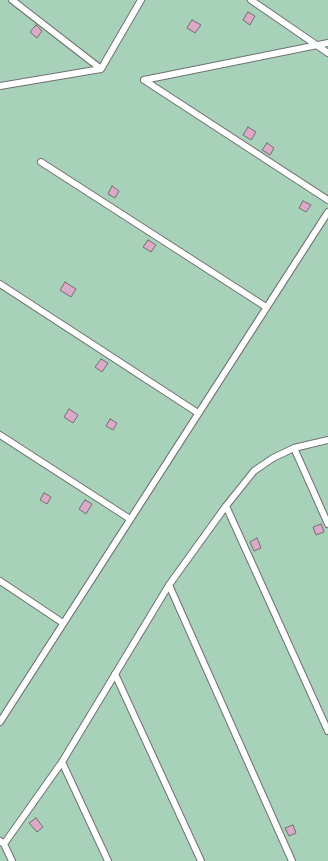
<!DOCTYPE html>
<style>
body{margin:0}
canvas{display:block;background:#e1e3e4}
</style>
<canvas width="328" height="861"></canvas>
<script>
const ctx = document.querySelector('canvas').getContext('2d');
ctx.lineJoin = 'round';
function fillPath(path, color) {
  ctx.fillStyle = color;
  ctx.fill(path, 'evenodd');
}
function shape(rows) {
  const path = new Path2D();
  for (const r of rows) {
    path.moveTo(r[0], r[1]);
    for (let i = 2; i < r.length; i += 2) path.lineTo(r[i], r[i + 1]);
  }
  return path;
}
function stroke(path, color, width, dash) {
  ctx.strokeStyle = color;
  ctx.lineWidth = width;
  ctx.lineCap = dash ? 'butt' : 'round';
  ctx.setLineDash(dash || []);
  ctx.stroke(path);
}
const green = shape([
 [0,0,328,0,328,861,0,861]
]);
const building = shape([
 [248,12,255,16,250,25,243,20,248,12],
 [192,20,201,25,195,33,187,28,192,20],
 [36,25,42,31,37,38,30,32,36,25],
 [248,127,256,132,251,140,243,135,248,127],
 [267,143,274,148,270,155,262,150,267,143],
 [112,186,119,191,115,198,108,194,112,186],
 [303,201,311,205,306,212,299,208,303,201],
 [148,240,156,245,151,252,143,247,148,240],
 [65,282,76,289,71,297,60,290,65,282],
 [101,359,108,363,102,372,95,367,101,359],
 [69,409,78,415,73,423,64,417,69,409],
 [110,419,117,423,113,430,106,426,110,419],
 [44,493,51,497,47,504,40,500,44,493],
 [85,500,92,504,86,514,79,509,85,500],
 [321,524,324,532,316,535,313,527,321,524],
 [257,538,261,548,254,551,250,542,257,538],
 [36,818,43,827,37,832,29,823,36,818],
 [293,825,296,833,289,836,285,828,293,825]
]);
const service = shape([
 [12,0,101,69],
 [251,0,328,53],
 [144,80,328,200],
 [144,80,328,43],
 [0,86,101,69,141,0],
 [41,162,266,307],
 [0,284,198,413],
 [0,435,130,519],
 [294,448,328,524],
 [226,506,328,731],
 [0,581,63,623],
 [169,585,292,861],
 [115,674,201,861],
 [0,722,328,212],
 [62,762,108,861],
 [0,841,4,844,12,861],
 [4,844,62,762,169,585,226,506,254,471,273,458,294,448,328,440]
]);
fillPath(green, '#a8d1b9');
fillPath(building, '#daaac8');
stroke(building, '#717070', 1);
stroke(service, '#707172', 8);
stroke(service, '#fff', 6);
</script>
